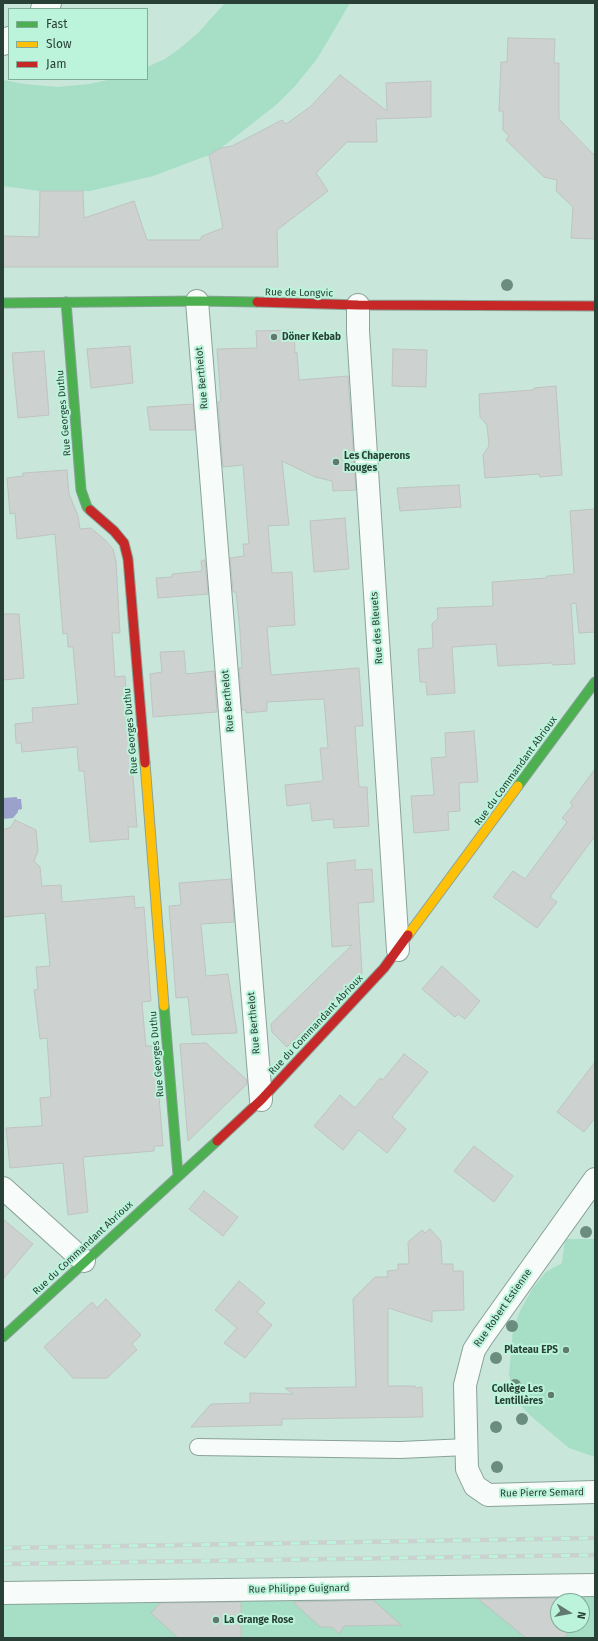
<!DOCTYPE html>
<meta charset="utf-8">
<style>
body{margin:0}
#map{position:relative;width:598px;height:1641px;overflow:hidden;background:#c8e7da;font-family:"Fira Sans",sans-serif}
canvas{display:block}
.frame{position:absolute;inset:0;border:4px solid #294037;pointer-events:none}
.legend{position:absolute;left:8px;top:8px;width:140px;height:72px;box-sizing:border-box;background:#bbf4db;border:1px solid #81ac99;margin:0;padding:5px 7px;list-style:none;font-size:12px;color:#294037}
.legend li{display:flex;align-items:center;gap:8px;height:20px}
.legend b{width:20px;border:1px solid #81ac99}
.north{position:absolute;left:550px;top:1593px;width:40px;height:40px;box-sizing:border-box;background:#bbf4db;border:1px solid #81ac99;border-radius:50%;rotate:101deg;font-size:11px;font-weight:700;line-height:16px;text-align:center;color:#294037}
.north::after{content:'';display:block;margin:auto;width:14px;height:18px;background:#617a70;clip-path:polygon(50% 0,100% 100%,50% 72%,0 100%)}
</style>
<div id="map">
<canvas width="598" height="1641"></canvas>
<div class="frame"></div>
<ul class="legend">
<li><b style="height:5px;background:#4caf50"></b>Fast</li>
<li><b style="height:5px;background:#ffc107"></b>Slow</li>
<li><b style="height:5px;background:#c62828"></b>Jam</li>
</ul>
<div class="north">N</div>
</div>
<script>
const ctx = document.querySelector('canvas').getContext('2d');
ctx.lineJoin = 'round';
function fillPath(path, color) {
  ctx.fillStyle = color;
  ctx.fill(path, 'evenodd');
}
function shape(rows) {
  const path = new Path2D();
  for (const r of rows) {
    path.moveTo(r[0], r[1]);
    for (let i = 2; i < r.length; i += 2) path.lineTo(r[i], r[i + 1]);
  }
  return path;
}
function stroke(path, color, width, dash) {
  ctx.strokeStyle = color;
  ctx.lineWidth = width;
  ctx.lineCap = dash ? 'butt' : 'round';
  ctx.setLineDash(dash || []);
  ctx.stroke(path);
}
function label(font, color, halo, rows, align = 'center') {
  ctx.font = font + ' "Fira Sans",sans-serif';
  ctx.lineWidth = 4;
  ctx.setLineDash([]);
  ctx.textBaseline = 'middle';
  ctx.strokeStyle = halo;
  ctx.fillStyle = color;
  for (const [text, x, y, turn = 0] of rows) {
    ctx.save();
    ctx.translate(x, y);
    ctx.rotate((+turn || 0) * Math.PI / 180);
    ctx.textAlign = isNaN(turn) ? turn : align;
    if (halo) ctx.strokeText(text, 0, 0);
    ctx.fillText(text, 0, 0);
    ctx.restore();
  }
}
const green = shape([
 [225,3,350,3,317,59,295,86,276,105,221,148,209,155,153,176,90,191,40,191,3,186,3,80,24,84,58,87,89,84,113,79,147,79,147,67,165,59,179,49,198,33],
 [565,1239,595,1239,595,1457,569,1448,532,1417,522,1407,513,1389,509,1375,513,1329,521,1309,533,1288,546,1272,562,1263],
 [595,1593,595,1638,3,1638,3,1602],
 [558,1601,582,1601,582,1625,558,1625]
]);
const water = shape([
 [17,797,17,799,21,799,22,809,18,810,18,812,13,818,3,819,3,798]
]);
const building = shape([
 [508,38,555,39,554,63,559,63,559,119,595,156,595,239,571,238,573,207,556,191,557,180,544,177,506,140,509,136,503,130,503,111,499,111,501,62,507,62,508,38],
 [340,75,387,111,386,83,431,81,431,117,376,119,377,142,347,142,316,173,328,191,277,230,278,267,3,267,3,236,39,237,40,191,83,191,84,218,134,201,147,240,200,240,202,236,223,228,209,155,221,148,232,146,282,120,286,124,310,107,340,75],
 [294,330,295,353,297,352,299,380,348,376,356,490,333,491,332,481,315,477,282,461,289,525,268,526,272,573,292,572,295,625,267,627,271,675,359,668,363,726,355,726,359,787,367,787,369,826,334,828,333,819,312,821,310,803,287,806,285,785,323,781,320,748,328,748,324,699,267,702,267,711,246,713,246,710,242,710,239,668,242,668,240,631,236,592,233,592,230,558,244,556,243,544,249,544,243,465,223,467,218,402,221,401,217,349,257,348,256,331,294,330],
 [130,346,133,383,91,388,87,349,130,346],
 [393,349,427,350,426,387,392,386,393,349],
 [44,351,49,415,18,418,12,353,44,351],
 [556,386,562,475,540,477,539,474,485,478,483,455,489,446,487,425,480,417,479,394,533,390,534,388,556,386],
 [193,404,195,430,150,430,147,407,193,404],
 [67,470,69,494,78,516,80,529,91,528,105,540,113,549,116,561,120,633,112,633,115,677,125,676,137,827,128,827,129,839,90,842,84,771,79,771,77,747,22,752,21,743,16,743,15,724,33,722,32,708,78,704,73,647,68,647,67,633,63,634,55,534,17,539,15,513,10,514,7,478,23,476,23,473,67,470],
 [459,485,461,507,400,511,397,488,459,485],
 [595,509,595,632,579,633,576,603,571,604,575,664,553,665,552,663,498,666,496,644,452,647,455,693,427,695,426,682,420,682,418,649,433,648,432,624,438,618,437,608,493,606,492,582,546,578,547,576,574,574,570,511,595,509],
 [345,518,349,569,314,572,310,521,345,518],
 [205,560,208,594,158,598,156,578,172,577,172,574,202,571,201,561,205,560],
 [3,614,19,614,24,678,3,680,3,614],
 [184,651,186,674,214,671,217,712,153,717,150,674,162,672,160,652,184,651],
 [474,731,478,782,459,783,460,811,448,812,449,830,414,833,411,796,434,795,431,758,446,757,445,733,474,731],
 [595,769,595,836,550,897,557,902,537,928,493,897,513,871,525,879,567,822,562,818,573,805,570,803,595,769],
 [15,820,36,830,38,851,34,861,40,867,42,886,61,885,62,902,134,896,135,908,144,907,151,1001,142,1002,144,1026,146,1046,155,1046,163,1146,154,1146,154,1151,83,1157,88,1212,68,1215,63,1163,10,1168,6,1128,42,1126,40,1098,51,1097,47,1038,40,1039,34,990,38,989,36,967,50,966,45,913,3,917,3,830,11,827,15,820],
 [355,860,355,870,372,869,374,902,358,903,362,973,287,1047,272,1032,271,1024,352,945,332,947,327,863,355,860],
 [231,879,234,922,201,924,206,976,228,974,237,1033,192,1035,188,997,176,998,169,906,181,905,179,883,231,879],
 [442,966,480,1001,465,1019,458,1014,455,1017,422,989,442,966],
 [206,1043,247,1080,247,1084,188,1141,180,1044,206,1043],
 [404,1054,428,1072,392,1117,406,1129,387,1153,359,1130,343,1150,314,1126,340,1095,355,1108,380,1078,383,1080,404,1054],
 [595,1062,595,1118,584,1132,557,1112,595,1062],
 [474,1146,513,1176,494,1202,454,1171,474,1146],
 [204,1191,238,1217,223,1236,189,1209,204,1191],
 [3,1219,33,1244,3,1279,3,1219],
 [430,1229,441,1241,442,1264,453,1264,453,1271,463,1271,464,1310,432,1311,432,1322,388,1308,388,1386,415,1386,416,1388,422,1387,423,1417,282,1419,282,1425,191,1427,211,1404,250,1403,250,1393,293,1394,285,1388,356,1387,353,1299,375,1277,388,1277,387,1271,398,1270,398,1264,409,1264,408,1242,422,1230,425,1233,430,1229],
 [239,1281,265,1303,257,1312,272,1325,245,1358,224,1343,237,1328,215,1310,239,1281],
 [106,1299,141,1335,132,1344,137,1350,107,1378,73,1378,44,1347,92,1302,97,1308,106,1299],
 [584,1598,582,1616,582,1601,558,1601,558,1625,575,1625,564,1638,526,1638,478,1599,584,1598],
 [373,1600,401,1625,344,1626,339,1634,332,1627,320,1627,293,1602,373,1600],
 [241,1602,241,1638,178,1638,151,1613,160,1603,241,1602]
]);
const lane = shape([
 [198,1447,400,1450,467,1447]
]);
const street = shape([
 [42,9,50,3],
 [3,44,9,38],
 [197,301,261,1100],
 [358,305,358,331,398,950],
 [595,1179,483,1336,474,1350,465,1385,467,1469,475,1486,488,1495,595,1492],
 [3,1188,84,1261],
 [3,1593,595,1585]
]);
const fast = shape([
 [66,302,81,490,87,507,90,510],
 [3,303,197,301,257,302],
 [518,786,595,682],
 [164,1006,178,1175],
 [3,1337,217,1141]
]);
const slow = shape([
 [145,763,164,1006],
 [408,935,518,786]
]);
const jam = shape([
 [257,302,358,305,595,306],
 [90,510,114,531,124,543,128,559,145,763],
 [217,1141,261,1100,384,968,408,935]
]);
const rail = shape([
 [3,1548,595,1538],
 [3,1564,595,1555]
]);
const trees = [
 [507,285],
 [586,1232],
 [512,1326],
 [496,1358],
 [515,1385],
 [522,1419],
 [496,1427],
 [497,1467]
];
const markers = [
 [274,337,4,"#617a70"],
 [336,462,4,"#617a70"],
 [566,1350,4,"#617a70"],
 [551,1395,4,"#617a70"],
 [216,1620,4,"#617a70"]
];
const streetNames = [
 ["Rue de Longvic",299,293,1],
 ["Rue Berthelot",202,378,-95],
 ["Rue Georges Duthu",64,413,-95],
 ["Rue des Bleuets",377,628,-94],
 ["Rue Berthelot",228,701,-95],
 ["Rue Georges Duthu",131,731,-95],
 ["Rue du Commandant Abrioux",516,771,-54],
 ["Rue Berthelot",254,1023,-95],
 ["Rue du Commandant Abrioux",316,1025,-47],
 ["Rue Georges Duthu",157,1054,-95],
 ["Rue du Commandant Abrioux",83,1248,-43],
 ["Rue Robert Estienne",503,1308,-55],
 ["Rue Pierre Semard",542,1493,-1],
 ["Rue Philippe Guignard",299,1589,-1]
];
const poiNames = [
 ["Döner Kebab",282,337],
 ["Les Chaperons",344,456],
 ["Rouges",344,468],
 ["Plateau EPS",558,1350,"right"],
 ["Collège Les",543,1389,"right"],
 ["Lentillères",543,1401,"right"],
 ["La Grange Rose",224,1620]
];
fillPath(green, '#a6dec6');
fillPath(water, '#9aa1ca');
fillPath(building, '#cdd1d0');
stroke(building, '#bec3c2', 1);
stroke(lane, '#8aa298', 18);
stroke(street, '#8aa298', 24);
stroke(fast, '#8aa298', 11);
stroke(slow, '#8aa298', 11);
stroke(jam, '#8aa298', 11);
stroke(lane, '#f7fbf9', 16);
stroke(street, '#f7fbf9', 22);
stroke(fast, '#4caf50', 9);
stroke(slow, '#ffc107', 9);
stroke(jam, '#c62828', 9);
stroke(rail, '#c9d2ce', 4.5);
stroke(rail, '#bbf4db', 3, [9]);
ctx.fillStyle = '#6a8d7f';
for (const [x, y] of trees) {
  ctx.beginPath();
  ctx.arc(x, y, 6, 0, 2 * Math.PI);
  ctx.fill();
}
for (const [x, y, r, color] of markers) {
  const dot = new Path2D();
  dot.arc(x, y, r, 0, 2 * Math.PI);
  ctx.fillStyle = color;
  ctx.fill(dot);
  stroke(dot, '#bbf4db', 1.5);
}
label('10px', '#294037', '#bbf4db', streetNames);
label('bold 10px', '#294037', '#bbf4db', poiNames, 'left');
</script>
